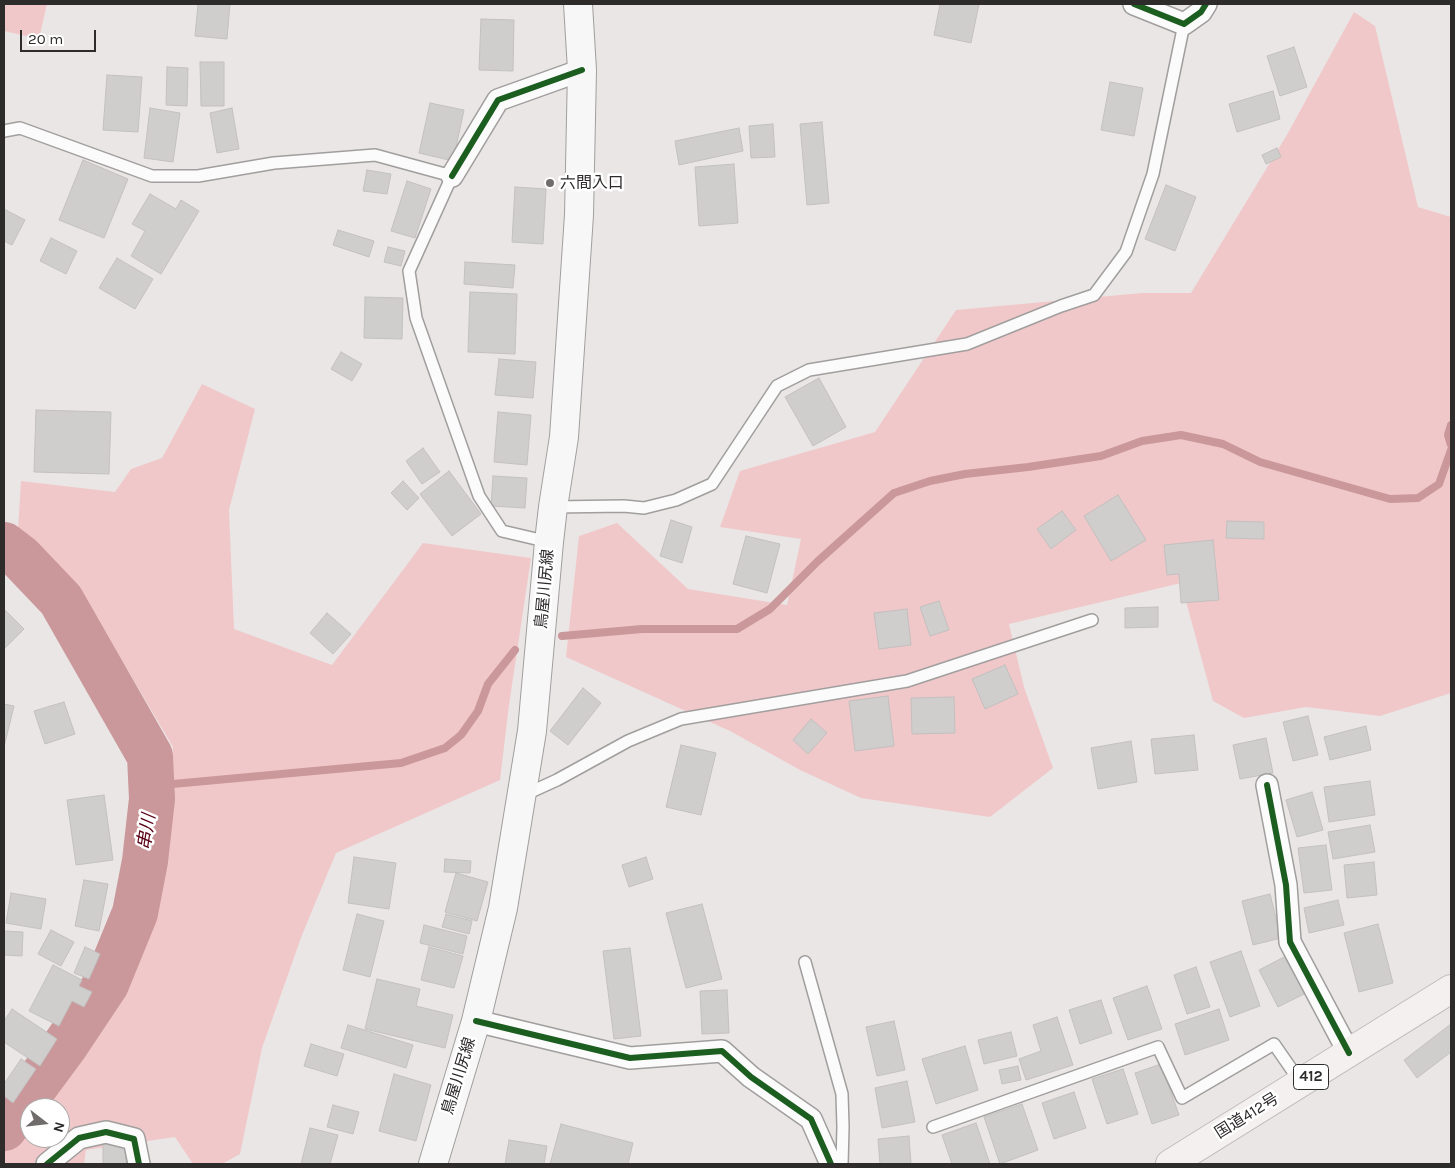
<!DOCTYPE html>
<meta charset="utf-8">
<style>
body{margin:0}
#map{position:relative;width:1455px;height:1168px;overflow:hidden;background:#eae6e6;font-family:Karla,sans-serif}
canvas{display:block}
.frame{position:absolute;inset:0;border:5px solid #2e2b2b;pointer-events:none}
.north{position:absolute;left:20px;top:1098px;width:50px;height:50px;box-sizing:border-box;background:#fff;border:1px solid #abaaaa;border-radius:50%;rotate:106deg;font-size:14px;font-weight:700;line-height:20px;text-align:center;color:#2e2b2b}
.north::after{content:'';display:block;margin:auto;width:18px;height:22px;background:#706c6c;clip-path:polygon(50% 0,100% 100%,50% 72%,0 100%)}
.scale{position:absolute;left:20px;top:30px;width:76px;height:22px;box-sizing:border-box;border:2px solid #2e2b2b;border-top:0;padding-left:6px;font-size:15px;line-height:18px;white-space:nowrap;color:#2e2b2b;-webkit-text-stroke:4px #fff;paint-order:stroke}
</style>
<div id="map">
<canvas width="1455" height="1168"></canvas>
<div class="frame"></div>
<div class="north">N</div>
<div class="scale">20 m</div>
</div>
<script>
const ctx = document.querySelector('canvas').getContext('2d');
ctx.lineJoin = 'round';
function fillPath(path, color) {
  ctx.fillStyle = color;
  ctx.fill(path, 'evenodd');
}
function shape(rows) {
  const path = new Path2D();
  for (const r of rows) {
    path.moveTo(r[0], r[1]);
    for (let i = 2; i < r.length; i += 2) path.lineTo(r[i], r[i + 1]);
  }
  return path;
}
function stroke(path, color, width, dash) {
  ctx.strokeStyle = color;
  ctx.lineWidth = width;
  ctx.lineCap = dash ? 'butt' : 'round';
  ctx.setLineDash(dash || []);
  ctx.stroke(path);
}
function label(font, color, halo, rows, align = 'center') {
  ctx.font = font + ' Karla,"Noto Sans JP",sans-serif';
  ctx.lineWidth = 5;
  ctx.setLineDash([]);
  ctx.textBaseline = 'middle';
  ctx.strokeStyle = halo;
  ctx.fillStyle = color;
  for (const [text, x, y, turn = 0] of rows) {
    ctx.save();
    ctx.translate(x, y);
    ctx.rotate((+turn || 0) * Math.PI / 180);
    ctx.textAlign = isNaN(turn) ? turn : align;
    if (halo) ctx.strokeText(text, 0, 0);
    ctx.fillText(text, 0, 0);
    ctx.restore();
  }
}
const green = shape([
 [4,4,47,4,39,39,4,31],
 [1354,12,1375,26,1418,207,1451,217,1451,693,1380,716,1306,707,1244,718,1213,701,1181,583,1009,624,1024,687,1053,768,990,817,861,798,800,770,730,731,566,657,579,536,617,523,688,589,787,605,801,539,720,527,740,471,875,432,956,310,1142,293,1191,293,1288,133],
 [202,384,255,409,229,510,234,629,332,665,423,543,531,558,509,705,500,780,336,853,302,935,262,1048,240,1154,222,1164,193,1164,175,1137,86,1150,84,1164,4,1164,4,1130,93,1045,163,870,173,747,82,593,17,546,21,481,115,492,131,469,162,458],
 [30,1108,60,1108,60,1138,30,1138]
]);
const stream = shape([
 [1451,425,1448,435,1451,445],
 [562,636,642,629,737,629,770,609,818,561,894,493,930,481,965,474,1028,467,1101,456,1142,441,1181,435,1223,444,1260,462,1390,499,1418,498,1439,484,1451,450],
 [151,786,401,763,445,748,461,735,478,711,488,684,515,650]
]);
const river = shape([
 [4,545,21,558,61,600,150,756,152,799,145,861,135,913,106,984,66,1044,4,1128]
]);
const building = shape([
 [198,4,230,4,227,39,195,36,198,4],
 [940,4,979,4,971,43,934,35,940,4],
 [481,19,514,20,513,71,479,70,481,19],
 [1294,47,1307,87,1280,96,1267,56,1294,47],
 [200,62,224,62,224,106,201,106,200,62],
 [167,67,188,68,187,106,166,105,167,67],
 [107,75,142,77,138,132,103,130,107,75],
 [1110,82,1143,88,1134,136,1101,130,1110,82],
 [1273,91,1280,119,1237,132,1229,104,1273,91],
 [430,103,464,110,453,161,419,153,430,103],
 [150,108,180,113,173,162,144,158,150,108],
 [232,108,239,149,217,153,210,113,232,108],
 [822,122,829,203,807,205,800,124,822,122],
 [773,124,775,157,751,158,749,126,773,124],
 [739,128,743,151,679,165,675,141,739,128],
 [1277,148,1281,157,1266,164,1262,155,1277,148],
 [83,160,128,179,104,238,59,220,83,160],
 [734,164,738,223,699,226,695,167,734,164],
 [367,170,391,174,387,194,363,191,367,170],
 [407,181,431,189,415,238,391,231,407,181],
 [1166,185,1196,197,1175,251,1145,239,1166,185],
 [515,187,546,189,543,244,512,242,515,187],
 [150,194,176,209,181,200,199,211,161,274,131,256,145,231,132,224,150,194],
 [4,209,25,220,12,245,4,241,4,209],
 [338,230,374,241,369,257,333,245,338,230],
 [51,238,77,251,66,274,40,261,51,238],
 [388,247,405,251,401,266,384,262,388,247],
 [117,258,153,279,135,309,99,288,117,258],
 [465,262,515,265,513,288,464,284,465,262],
 [470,292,517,294,515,354,468,352,470,292],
 [365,297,403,298,402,339,364,338,365,297],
 [341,352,362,364,352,381,331,369,341,352],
 [499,359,536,362,533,398,495,395,499,359],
 [819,378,846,427,813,446,785,397,819,378],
 [36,410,111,412,109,474,34,472,36,410],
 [498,412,531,415,527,465,494,462,498,412],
 [423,448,440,472,422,484,406,461,423,448],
 [449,471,481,514,452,536,420,494,449,471],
 [493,476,527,478,525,508,491,506,493,476],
 [403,481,419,498,407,510,391,493,403,481],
 [1118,495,1146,540,1111,561,1084,516,1118,495],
 [1062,511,1076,530,1051,549,1037,529,1062,511],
 [671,520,692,527,682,563,660,556,671,520],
 [1227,521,1264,522,1264,539,1226,538,1227,521],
 [746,536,780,544,767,593,733,584,746,536],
 [1213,540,1219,600,1181,603,1179,574,1167,575,1164,545,1213,540],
 [939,601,949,630,930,636,920,607,939,601],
 [1158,607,1158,627,1125,628,1125,608,1158,607],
 [4,609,24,629,4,649,4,609],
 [907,609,911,645,879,649,874,613,907,609],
 [327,613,351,634,333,654,310,633,327,613],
 [1005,665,1018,694,985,709,972,679,1005,665],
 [583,688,601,703,568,745,550,731,583,688],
 [888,696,894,746,855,751,849,701,888,696],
 [954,697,955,733,912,734,911,698,954,697],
 [64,702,75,734,45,744,34,711,64,702],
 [4,704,14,706,4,747,4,704],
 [1308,716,1318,755,1293,761,1283,722,1308,716],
 [811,719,827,733,808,754,793,740,811,719],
 [1366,726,1371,750,1330,760,1324,737,1366,726],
 [1194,735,1198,770,1155,774,1151,739,1194,735],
 [1266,738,1273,773,1240,779,1233,745,1266,738],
 [1131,741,1137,782,1098,789,1091,748,1131,741],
 [681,745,716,753,701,815,666,807,681,745],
 [1370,781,1375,815,1329,822,1324,787,1370,781],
 [1312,792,1323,830,1297,837,1286,800,1312,792],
 [104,795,113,860,76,865,67,800,104,795],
 [1370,825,1375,852,1333,859,1328,832,1370,825],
 [1326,845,1332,890,1304,893,1298,848,1326,845],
 [354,857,396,863,389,909,348,903,354,857],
 [646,857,653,879,629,887,622,865,646,857],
 [445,859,471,861,470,873,444,872,445,859],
 [1374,862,1377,895,1347,898,1344,865,1374,862],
 [456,873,488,882,477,921,445,912,456,873],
 [84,880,108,884,99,931,75,926,84,880],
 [11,893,46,899,41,929,6,923,11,893],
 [1270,894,1281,938,1253,945,1242,901,1270,894],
 [1338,900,1344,925,1309,933,1304,908,1338,900],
 [702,904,722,979,686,988,666,913,702,904],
 [357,914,384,921,370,977,343,970,357,914],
 [446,914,472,921,469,934,442,927,446,914],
 [1378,924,1393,983,1359,992,1344,933,1378,924],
 [424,925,467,936,463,954,420,943,424,925],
 [51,930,74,942,61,966,38,954,51,930],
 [4,931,23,932,22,956,4,955,4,931],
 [85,947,100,954,89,979,74,973,85,947],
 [429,947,463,956,454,988,421,980,429,947],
 [630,948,641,1036,614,1039,603,951,630,948],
 [1241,951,1260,1006,1230,1017,1210,962,1241,951],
 [1286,956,1306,993,1278,1007,1259,970,1286,956],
 [53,965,82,980,79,986,92,992,84,1007,72,1001,59,1026,29,1011,53,965],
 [1196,967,1210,1007,1187,1014,1174,975,1196,967],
 [377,979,420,989,416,1006,453,1015,445,1048,365,1029,377,979],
 [1147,986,1162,1029,1128,1040,1113,998,1147,986],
 [727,990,729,1033,702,1034,700,991,727,990],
 [1101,1000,1112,1033,1080,1044,1069,1010,1101,1000],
 [12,1009,57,1039,40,1066,4,1042,4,1021,12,1009],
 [1219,1009,1229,1040,1185,1055,1175,1024,1219,1009],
 [1057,1017,1073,1065,1026,1080,1019,1059,1041,1051,1033,1025,1057,1017],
 [894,1021,905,1070,877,1076,866,1027,894,1021],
 [1451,1024,1451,1052,1417,1078,1404,1060,1451,1024],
 [348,1025,413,1045,406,1068,341,1048,348,1025],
 [1011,1032,1017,1056,984,1064,978,1040,1011,1032],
 [311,1044,344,1054,337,1076,304,1066,311,1044],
 [965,1046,978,1090,936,1104,922,1059,965,1046],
 [21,1059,36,1069,13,1103,4,1096,4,1084,21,1059],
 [1161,1064,1179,1115,1152,1124,1135,1073,1161,1064],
 [1018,1066,1021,1080,1002,1084,999,1070,1018,1066],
 [1123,1069,1138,1114,1107,1124,1092,1079,1123,1069],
 [394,1074,431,1085,416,1141,379,1131,394,1074],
 [907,1081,915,1122,882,1128,875,1088,907,1081],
 [1074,1092,1086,1128,1054,1139,1042,1103,1074,1092],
 [1022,1104,1038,1150,1000,1164,984,1117,1022,1104],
 [333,1105,359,1112,353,1134,327,1127,333,1105],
 [976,1123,990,1164,952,1164,942,1135,976,1123],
 [561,1124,633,1143,628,1164,550,1164,561,1124],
 [310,1128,338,1135,330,1164,301,1164,310,1128],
 [909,1136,911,1164,880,1164,878,1139,909,1136],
 [509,1140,547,1146,544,1164,505,1164,509,1140],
 [103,1143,126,1144,126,1164,103,1164,103,1143]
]);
const service = shape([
 [4,131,20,128,152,176,198,176,274,163,375,155,452,176,409,271,416,318,479,496,502,531,549,542],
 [553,507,624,506,644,508,676,500,712,484,777,386,809,370,967,344,1061,306,1094,295,1126,252,1153,174,1184,24],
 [524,795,557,780,628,741,681,719,907,681,1092,620],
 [805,962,842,1094,843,1127,842,1164],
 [933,1127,1158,1047,1182,1098,1274,1044,1301,1083]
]);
const minor = shape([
 [1134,4,1184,24,1201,12,1206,4],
 [452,176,498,100,582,70],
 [1267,785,1286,885,1290,942,1349,1053],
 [476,1021,630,1058,722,1051,751,1077,811,1119,831,1164],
 [47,1164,79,1138,106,1132,134,1139,139,1164]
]);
const secondary = shape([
 [433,1164,476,1021,503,908,532,731,549,542,553,507,564,437,579,215,582,70,578,4]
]);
const trunk = shape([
 [1170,1164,1451,989]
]);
const cycleway = shape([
 [1134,4,1184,24,1201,12,1206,4],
 [452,176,498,100,582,70],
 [1267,785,1286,885,1290,942,1349,1053],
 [476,1021,630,1058,722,1051,751,1077,811,1119,831,1164],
 [47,1164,79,1138,106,1132,134,1139,139,1164]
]);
const markers = [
 [550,183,5,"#706c6c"]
];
const shields = [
 [1311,1077,35]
];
const shieldNames = [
 ["412",1311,1077]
];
const poiNames = [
 ["六間入口",560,183]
];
const streetNames = [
 ["鳥屋川尻線",545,589,-85],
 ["鳥屋川尻線",459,1076,-73],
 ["国道412号",1247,1116,-32]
];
const waterNames = [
 ["串川",147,832,-81]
];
fillPath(green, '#f1c8c9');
stroke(stream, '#ca989a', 8);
stroke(river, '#ca989a', 46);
fillPath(building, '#d0cdcd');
stroke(building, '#c3c0c0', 1);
stroke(service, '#a19e9e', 14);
stroke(minor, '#a19e9e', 24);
stroke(secondary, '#a19e9e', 30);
stroke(trunk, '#c3bbbb', 30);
stroke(service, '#fcfbfb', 11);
stroke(minor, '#fcfbfb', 21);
stroke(secondary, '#f8f7f7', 28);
stroke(trunk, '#f4f0f0', 28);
stroke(cycleway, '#1b5e20', 6);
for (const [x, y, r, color] of markers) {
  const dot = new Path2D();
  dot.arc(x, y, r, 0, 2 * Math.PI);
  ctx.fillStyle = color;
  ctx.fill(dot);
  stroke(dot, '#fff', 2);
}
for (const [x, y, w] of shields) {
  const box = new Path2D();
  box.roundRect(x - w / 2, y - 12.5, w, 25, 4);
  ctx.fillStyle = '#fff';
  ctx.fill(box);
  stroke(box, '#2e2b2b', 1);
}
label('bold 15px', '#2e2b2b', null, shieldNames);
label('16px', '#2e2b2b', '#fff', poiNames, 'left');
label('16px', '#2e2b2b', '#fff', streetNames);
label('italic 18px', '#5a0115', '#fff', waterNames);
</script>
